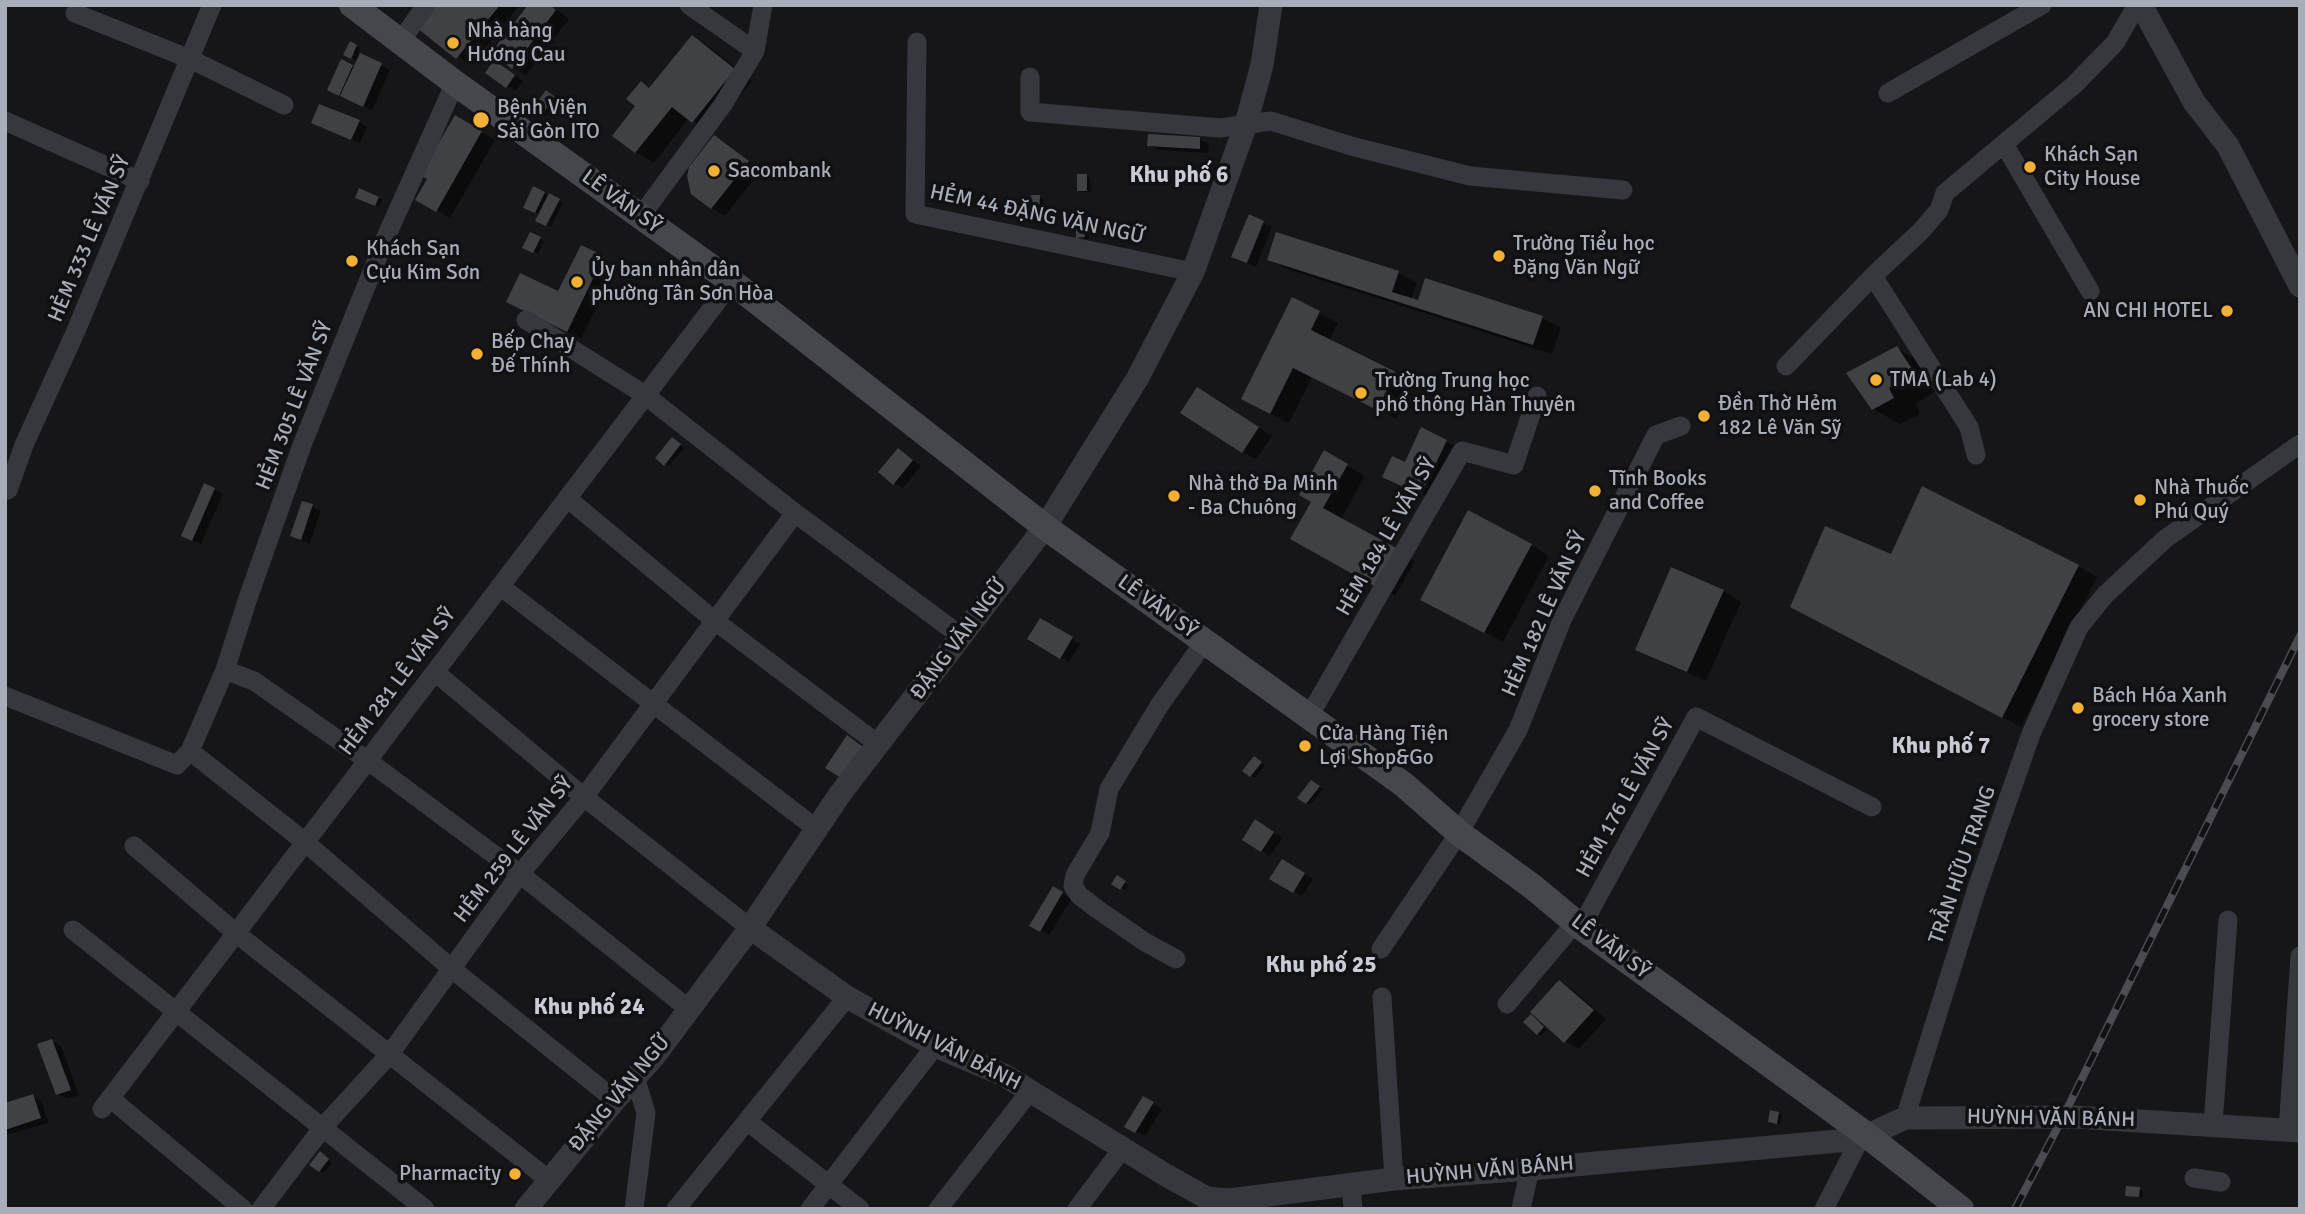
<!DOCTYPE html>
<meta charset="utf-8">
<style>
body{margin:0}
#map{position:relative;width:2305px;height:1214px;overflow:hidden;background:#161618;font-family:Signika,sans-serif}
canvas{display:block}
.frame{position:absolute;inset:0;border:7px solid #a8adb8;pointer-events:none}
</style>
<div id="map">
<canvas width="2305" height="1214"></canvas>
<div class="frame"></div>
</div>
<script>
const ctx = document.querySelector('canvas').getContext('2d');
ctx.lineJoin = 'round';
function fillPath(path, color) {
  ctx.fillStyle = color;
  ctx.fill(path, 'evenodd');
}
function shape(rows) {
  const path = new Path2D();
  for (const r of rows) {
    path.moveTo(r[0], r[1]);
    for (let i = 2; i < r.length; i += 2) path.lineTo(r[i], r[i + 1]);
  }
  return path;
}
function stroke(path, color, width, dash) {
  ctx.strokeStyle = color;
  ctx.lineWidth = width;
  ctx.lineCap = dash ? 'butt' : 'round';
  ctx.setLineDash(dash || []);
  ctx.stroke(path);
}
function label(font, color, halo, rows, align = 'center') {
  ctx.font = font + ' Signika,sans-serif';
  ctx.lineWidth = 7;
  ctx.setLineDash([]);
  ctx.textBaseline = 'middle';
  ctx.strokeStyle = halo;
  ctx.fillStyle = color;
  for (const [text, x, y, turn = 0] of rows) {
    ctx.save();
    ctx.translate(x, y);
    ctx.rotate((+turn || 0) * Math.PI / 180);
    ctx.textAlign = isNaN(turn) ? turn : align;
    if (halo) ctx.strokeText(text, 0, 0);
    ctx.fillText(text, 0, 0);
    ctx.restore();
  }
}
const shadow = shape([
 [437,5,520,5,471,65,420,28],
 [550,5,569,19,526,75,513,67],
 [693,37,711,48,752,81,711,132,689,118,654,163,636,152,638,106],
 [351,44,360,48,358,54,390,70,372,110,338,95,342,62,355,68,358,61,349,57],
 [503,67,523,81,516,91,507,86],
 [546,93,557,100,545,117,534,109],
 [455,118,495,140,450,218,417,199,429,178],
 [359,122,367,127,360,143,322,127],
 [715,137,761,170,725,216,712,208],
 [1200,139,1209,144,1208,153,1158,150,1149,145],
 [1087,176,1090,178,1091,192,1082,192,1079,190],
 [544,193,563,202,551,227,538,220,540,215,529,209],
 [1039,197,1043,199,1042,217,1033,217],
 [378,198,382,200,380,207,361,199],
 [1263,222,1272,227,1256,267,1242,261],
 [1085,225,1088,228,1089,239,1078,237],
 [530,234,544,241,538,254,524,247],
 [581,247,617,266,581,339,508,302,559,294],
 [1269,259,1398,273,1417,283,1411,300,1542,318,1561,328,1552,354,1287,269],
 [1293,299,1338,323,1329,341,1413,384,1396,419,1312,377,1289,423,1261,409],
 [1897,348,1924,364,1940,388,1916,404,1920,414,1900,424,1873,409],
 [1211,397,1272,436,1256,459,1243,452],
 [676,441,684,448,669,466,665,464],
 [1446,441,1460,449,1435,501,1398,484,1405,464],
 [1324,453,1365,476,1341,519,1375,585,1313,502],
 [907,455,921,466,903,488,894,483],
 [214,489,223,494,201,544,192,540],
 [303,503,321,511,310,544,292,536],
 [1531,545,1549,556,1503,642,1441,610],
 [1398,551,1415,561,1395,596,1378,586],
 [1891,556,2078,566,2097,577,2021,727,1810,617],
 [1723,591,1741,602,1706,681,1637,649],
 [1041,620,1080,644,1069,662,1029,639],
 [1258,760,1265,765,1255,778,1251,776],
 [1312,782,1323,789,1310,805,1300,798],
 [1256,822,1282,838,1270,856,1244,840],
 [1282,861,1313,879,1302,896,1272,878],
 [1118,878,1129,885,1125,890,1114,883],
 [1053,888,1071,899,1049,935,1031,925],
 [1560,982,1573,990,1606,1019,1579,1049,1565,1041],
 [1535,1018,1547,1030,1541,1036,1538,1034],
 [52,1041,61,1046,79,1095,67,1099,58,1094],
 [32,1096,41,1101,49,1123,5,1135,5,1105],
 [1144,1098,1162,1109,1145,1136,1127,1126],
 [1778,1113,1782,1116,1781,1124,1774,1123],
 [324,1156,332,1163,323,1173,320,1171],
 [2139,1189,2143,1191,2142,1198,2127,1195]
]);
const building = shape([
 [435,5,500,5,456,59,417,28],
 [528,5,550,5,556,10,512,69,491,53],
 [692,35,735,69,692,123,672,107,635,153,612,136,635,106,626,99,641,81,649,88],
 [350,41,357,45,351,59,343,55],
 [360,53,382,63,363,107,340,96],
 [341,59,353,65,339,96,327,90],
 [494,60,515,75,506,88,485,73],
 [546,90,555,97,541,116,532,109],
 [319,104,360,120,351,140,311,123],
 [455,115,482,131,436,212,415,200,427,179,420,175],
 [1148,134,1200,137,1200,149,1147,146],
 [714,135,749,161,711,209,691,194,687,176,689,167],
 [1077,174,1087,174,1087,191,1077,191],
 [533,186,545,192,535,213,523,208],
 [359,188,379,197,375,206,355,198],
 [549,193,560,199,546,226,535,221],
 [1031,195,1040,195,1039,219,1029,218],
 [1249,214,1264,221,1247,263,1231,257],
 [1076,224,1085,224,1085,237,1076,238],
 [530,232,541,237,533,253,522,248],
 [1276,232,1399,271,1392,292,1418,300,1425,278,1543,316,1533,345,1267,260],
 [581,245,604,256,567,332,506,302,520,273,558,291],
 [1292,297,1320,311,1311,330,1396,372,1377,410,1293,368,1270,414,1241,399],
 [1897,346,1914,372,1889,388,1894,398,1872,410,1846,373],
 [1197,387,1259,427,1242,453,1180,413],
 [1421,427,1447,440,1421,495,1382,477,1392,456,1405,462],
 [672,437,681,444,664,466,655,458],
 [898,448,913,460,893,485,878,472],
 [1324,450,1348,464,1323,508,1398,549,1376,587,1290,539,1311,502,1299,495],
 [204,483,215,488,192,541,181,536],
 [1922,486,2079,565,2002,718,1790,607,1825,526,1891,554],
 [302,501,313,504,301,540,290,536],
 [1468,510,1532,544,1484,633,1420,600],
 [1671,567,1724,590,1687,672,1635,650],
 [1040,618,1073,637,1060,659,1027,639],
 [847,735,863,747,841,778,825,768],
 [1254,756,1262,762,1250,777,1242,771],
 [1311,780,1320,786,1306,804,1297,798],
 [1255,819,1274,832,1261,852,1242,840],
 [1282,859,1305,873,1293,893,1269,879],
 [1117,875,1126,881,1120,890,1111,884],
 [1053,886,1063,892,1040,932,1029,926],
 [1559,980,1594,1010,1564,1043,1530,1012],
 [1531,1014,1544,1027,1537,1035,1523,1022],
 [52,1039,71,1090,56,1095,37,1044],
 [33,1094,41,1118,5,1130,5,1103],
 [1143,1096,1154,1102,1135,1133,1124,1127],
 [1770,1110,1779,1112,1777,1124,1768,1122],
 [320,1151,329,1159,319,1172,309,1165],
 [2126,1186,2140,1187,2139,1197,2125,1196]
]);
const minor = shape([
 [689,5,755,51],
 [75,13,190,59,284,105],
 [401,41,426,5],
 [917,42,915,214,1193,272],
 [1030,77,1030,112,1220,128,1271,121,1351,146,1470,176,1623,190],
 [1888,93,2042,5],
 [5,121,140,181],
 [2004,144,2090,291],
 [641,216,724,103,755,51,763,5],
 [1873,276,1969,427,1976,455],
 [526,320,645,395,795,513,961,636],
 [1786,366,1873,276,1921,231,1939,210,1945,193,2074,85,2115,43,2137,5],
 [8,490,24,445,75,333,212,5],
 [567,498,715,621,878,744],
 [500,586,818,830],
 [225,670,254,681,367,760,520,874,690,1010],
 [435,672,584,797,750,928],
 [5,696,177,765,190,751,225,670,248,598,302,445,386,237,455,83],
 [1308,718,1462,451,1514,465,1537,396],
 [190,751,305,842,452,969,615,1100],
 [134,846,237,934,549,1180],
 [1581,927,1696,717,1872,807],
 [73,930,425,1209],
 [1381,949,1459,833,1518,730,1562,620,1656,435,1681,426],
 [1176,959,1145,942,1097,909,1079,895,1073,886,1075,875,1100,833,1109,789,1159,706,1205,641],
 [1382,997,1394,1179],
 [1507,1004,1575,923],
 [110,1098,243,1209],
 [102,1109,732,282],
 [1905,1118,1977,888,2031,734,2079,627,2105,595,2165,539,2300,444],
 [748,1122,860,1209],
 [2213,1124,2228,920],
 [2288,1130,2300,956],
 [2194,1178,2221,1182],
 [1351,1183,1353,1209],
 [261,1209,324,1126,389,1055,520,874,584,797,795,513],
 [634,1209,646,1113,635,1077],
 [676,1209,847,997],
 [810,1209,935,1046],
 [938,1209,1031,1090],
 [1077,1209,1123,1148],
 [1521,1209,1530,1169],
 [1824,1209,1860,1139]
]);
const tertiary = shape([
 [2141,5,2194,102,2228,146,2300,286],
 [750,928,847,997,935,1046,1004,1075,1164,1174,1207,1198,1229,1200,1394,1179,1530,1169,1860,1139,1905,1118,2075,1117,2300,1131],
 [526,1209,615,1100,655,1055,750,928,840,794,1045,527,1137,379,1193,272,1246,124,1262,65,1271,5]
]);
const secondary = shape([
 [352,5,455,83,732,282,1045,527,1403,784,1459,833,1533,887,1581,927,1868,1136,1961,1209]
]);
const rail = shape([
 [2015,1209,2063,1117,2300,636]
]);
const markers = [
 [453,43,7,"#f2b134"],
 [481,120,9,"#f2b134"],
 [2030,167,7,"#f2b134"],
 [714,171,7,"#f2b134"],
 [1499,256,7,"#f2b134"],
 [352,261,7,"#f2b134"],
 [577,282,7,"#f2b134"],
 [2227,311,7,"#f2b134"],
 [477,354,7,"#f2b134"],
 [1876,380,7,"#f2b134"],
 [1361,393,7,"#f2b134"],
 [1704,416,7,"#f2b134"],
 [1595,491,7,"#f2b134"],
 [1174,496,7,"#f2b134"],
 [2140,500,7,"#f2b134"],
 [2078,708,7,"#f2b134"],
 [1305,746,7,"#f2b134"],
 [515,1174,7,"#f2b134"]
];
const poiNames = [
 ["Nhà hàng",467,31],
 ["Hương Cau",467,55],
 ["Bệnh Viện",497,108],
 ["Sài Gòn ITO",497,132],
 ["Khách Sạn",2044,155],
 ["City House",2044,179],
 ["Sacombank",728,171],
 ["Trường Tiểu học",1513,244],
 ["Đặng Văn Ngữ",1513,268],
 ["Khách Sạn",366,249],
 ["Cựu Kim Sơn",366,273],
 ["Ủy ban nhân dân",591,270],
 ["phường Tân Sơn Hòa",591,294],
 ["AN CHI HOTEL",2213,311,"right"],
 ["Bếp Chay",491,342],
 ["Đế Thính",491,366],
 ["TMA (Lab 4)",1890,380],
 ["Trường Trung học",1375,381],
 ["phổ thông Hàn Thuyên",1375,405],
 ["Đền Thờ Hẻm",1718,404],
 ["182 Lê Văn Sỹ",1718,428],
 ["Tĩnh Books",1609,479],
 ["and Coffee",1609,503],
 ["Nhà thờ Đa Minh",1188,484],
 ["- Ba Chuông",1188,508],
 ["Nhà Thuốc",2154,488],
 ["Phú Quý",2154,512],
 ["Bách Hóa Xanh",2092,696],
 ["grocery store",2092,720],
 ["Cửa Hàng Tiện",1319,734],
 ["Lợi Shop&Go",1319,758],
 ["Pharmacity",501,1174,"right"]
];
const streetNames = [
 ["LÊ VĂN SỸ",621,202,36],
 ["HẺM 44 ĐẶNG VĂN NGỮ",1037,215,12],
 ["HẺM 333 LÊ VĂN SỸ",90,239,-67],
 ["HẺM 305 LÊ VĂN SỸ",295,406,-69],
 ["HẺM 184 LÊ VĂN SỸ",1387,537,-60],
 ["LÊ VĂN SỸ",1157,607,36],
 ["HẺM 182 LÊ VĂN SỸ",1545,614,-66],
 ["ĐẶNG VĂN NGỮ",959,640,-53],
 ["HẺM 281 LÊ VĂN SỸ",398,682,-53],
 ["HẺM 176 LÊ VĂN SỸ",1626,798,-61],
 ["HẺM 259 LÊ VĂN SỸ",514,850,-52],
 ["TRẦN HỮU TRANG",1963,865,-71],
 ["LÊ VĂN SỸ",1610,947,37],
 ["HUỲNH VĂN BÁNH",944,1047,27],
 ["ĐẶNG VĂN NGỮ",620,1094,-50],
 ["HUỲNH VĂN BÁNH",2051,1119,1],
 ["HUỲNH VĂN BÁNH",1490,1171,-5]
];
const neighbourhoodNames = [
 ["Khu phố 6",1179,176],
 ["Khu phố 7",1941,747],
 ["Khu phố 25",1321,966],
 ["Khu phố 24",589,1008]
];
fillPath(shadow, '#0007');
fillPath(building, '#404145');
stroke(minor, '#37383d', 19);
stroke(tertiary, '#37383d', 23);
stroke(secondary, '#45474d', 26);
stroke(rail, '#4a4c52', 8);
stroke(rail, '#111113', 5, [16]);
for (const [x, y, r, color] of markers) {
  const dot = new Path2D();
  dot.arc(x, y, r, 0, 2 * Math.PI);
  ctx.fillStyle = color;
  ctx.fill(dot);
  stroke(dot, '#111113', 2.5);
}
label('21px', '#a8adb8', '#111113', poiNames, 'left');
label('21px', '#a8adb8', '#111113', streetNames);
label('bold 23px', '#c9ccd4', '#111113', neighbourhoodNames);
</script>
